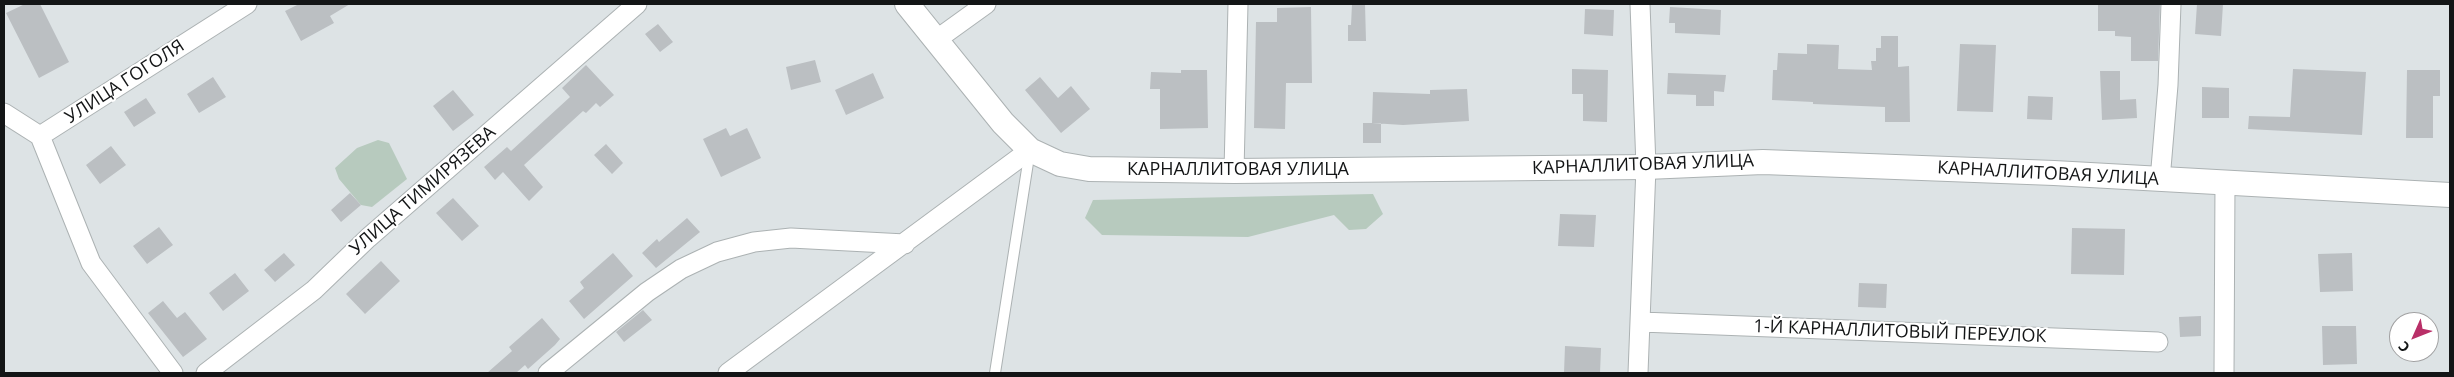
<!DOCTYPE html>
<meta charset="utf-8">
<style>
body{margin:0}
#map{position:relative;width:2454px;height:377px;overflow:hidden;background:#dde3e5;font-family:"Open Sans",sans-serif}
canvas{display:block}
.frame{position:absolute;inset:0;border:5px solid #131516;pointer-events:none}
.north{position:absolute;left:2389px;top:312px;width:50px;height:50px;box-sizing:border-box;background:#fff;border:1px solid #a1a1a2;border-radius:50%;rotate:226deg;font-size:14px;font-weight:700;line-height:20px;text-align:center;color:#131516}
.north::after{content:'';display:block;margin:auto;width:18px;height:22px;background:#b92f68;clip-path:polygon(50% 0,100% 100%,50% 72%,0 100%)}
</style>
<div id="map">
<canvas width="2454" height="377"></canvas>
<div class="frame"></div>
<div class="north">С</div>
</div>
<script>
const ctx = document.querySelector('canvas').getContext('2d');
ctx.lineJoin = 'round';
function fillPath(path, color) {
  ctx.fillStyle = color;
  ctx.fill(path, 'evenodd');
}
function shape(rows) {
  const path = new Path2D();
  for (const r of rows) {
    path.moveTo(r[0], r[1]);
    for (let i = 2; i < r.length; i += 2) path.lineTo(r[i], r[i + 1]);
  }
  return path;
}
function stroke(path, color, width, dash) {
  ctx.strokeStyle = color;
  ctx.lineWidth = width;
  ctx.lineCap = dash ? 'butt' : 'round';
  ctx.setLineDash(dash || []);
  ctx.stroke(path);
}
function label(font, color, halo, rows, align = 'center') {
  ctx.font = font + ' "Open Sans",sans-serif';
  ctx.lineWidth = 4;
  ctx.setLineDash([]);
  ctx.textBaseline = 'middle';
  ctx.strokeStyle = halo;
  ctx.fillStyle = color;
  for (const [text, x, y, turn = 0] of rows) {
    ctx.save();
    ctx.translate(x, y);
    ctx.rotate((+turn || 0) * Math.PI / 180);
    ctx.textAlign = isNaN(turn) ? turn : align;
    if (halo) ctx.strokeText(text, 0, 0);
    ctx.fillText(text, 0, 0);
    ctx.restore();
  }
}
const green = shape([
 [378,140,389,143,407,179,372,207,361,205,339,179,335,168,357,148],
 [1373,194,1383,214,1366,229,1349,230,1334,215,1248,237,1102,235,1085,218,1093,200]
]);
const building = shape([
 [25,4,40,4,69,62,39,78,6,13],
 [299,4,350,4,330,16,334,23,301,41,285,11],
 [1352,4,1365,4,1366,41,1348,41,1348,25,1351,25],
 [2098,4,2160,4,2158,61,2131,61,2131,37,2115,36,2115,31,2098,31],
 [2197,4,2223,4,2221,36,2195,34],
 [1311,7,1312,83,1286,83,1285,129,1254,128,1256,22,1277,22,1277,8],
 [1670,7,1721,10,1720,35,1675,33,1675,23,1669,23],
 [1585,9,1614,10,1613,36,1584,34],
 [658,24,673,42,660,52,645,34],
 [1881,36,1898,36,1898,67,1909,66,1910,122,1885,122,1885,107,1813,104,1813,102,1772,100,1773,70,1777,70,1778,53,1807,54,1807,44,1839,45,1838,69,1872,70,1871,61,1876,61,1876,48,1881,48],
 [1960,44,1996,45,1993,112,1957,111],
 [815,60,821,82,791,90,786,67],
 [586,65,614,95,600,107,596,103,586,113,583,111,524,165,543,187,529,201,503,172,495,180,484,167,507,147,511,151,570,97,562,88],
 [1572,69,1608,70,1607,122,1583,121,1583,94,1572,94],
 [2293,69,2366,72,2362,135,2248,129,2249,116,2290,117],
 [1181,70,1207,70,1208,128,1160,129,1160,89,1150,89,1151,72,1181,73],
 [2407,70,2440,70,2440,96,2433,96,2433,138,2406,138],
 [2100,71,2120,71,2120,100,2136,99,2137,118,2102,120],
 [873,73,884,98,846,115,835,90],
 [1668,73,1726,75,1724,92,1714,91,1714,106,1696,106,1696,95,1667,94],
 [213,77,226,97,199,113,187,94],
 [1040,77,1058,98,1071,86,1090,109,1061,133,1025,90],
 [2202,87,2229,88,2229,118,2202,118],
 [1467,89,1469,121,1403,125,1372,123,1373,92,1430,94,1430,90],
 [453,90,474,115,453,131,433,106],
 [2028,96,2053,97,2052,120,2027,119],
 [146,98,156,113,134,127,124,112],
 [1363,123,1381,123,1381,143,1363,143],
 [726,128,730,136,747,128,761,158,721,177,703,139],
 [606,144,623,163,612,174,594,155],
 [111,146,126,165,100,184,86,165],
 [350,193,361,205,341,222,331,210],
 [453,198,479,226,462,241,436,213],
 [1560,214,1596,215,1594,247,1558,246],
 [687,218,700,232,656,268,642,253,657,239,659,242],
 [159,227,173,245,147,264,133,246],
 [2072,228,2125,229,2124,275,2071,274],
 [284,253,295,265,275,282,264,270],
 [613,253,633,276,584,319,569,301,584,288,580,282],
 [2352,253,2353,291,2320,292,2318,254],
 [381,261,400,281,365,314,346,294],
 [235,273,249,291,223,311,209,293],
 [1859,283,1887,284,1886,308,1858,307],
 [163,301,177,318,185,312,207,339,183,357,148,313],
 [643,310,652,320,624,342,616,332],
 [2201,316,2201,336,2180,337,2179,317],
 [542,318,560,339,555,345,528,369,525,365,516,373,487,373,512,351,509,347],
 [2322,326,2356,326,2357,364,2323,365],
 [1565,346,1601,348,1600,373,1564,373]
]);
const service = shape([
 [995,373,1030,150]
]);
const minor = shape([
 [936,40,986,4],
 [4,113,40,136,247,4],
 [40,136,91,263,173,373],
 [1234,171,1238,4],
 [2160,180,2168,85,2171,4],
 [1641,322,2158,342],
 [206,373,314,290,368,238,637,4],
 [548,373,647,292,681,269,717,252,754,242,791,238,905,244],
 [728,373,1030,150],
 [1638,373,1646,167,1640,4],
 [2224,373,2225,183]
]);
const tertiary = shape([
 [907,4,1003,123,1030,150,1060,164,1089,169,1234,171,1646,167,1763,162,2054,173,2450,195]
]);
const streetNames = [
 ["УЛИЦА ГОГОЛЯ",125,82,-33],
 ["КАРНАЛЛИТОВАЯ УЛИЦА",1643,165,-2],
 ["КАРНАЛЛИТОВАЯ УЛИЦА",1238,170],
 ["КАРНАЛЛИТОВАЯ УЛИЦА",2048,174,3],
 ["УЛИЦА ТИМИРЯЗЕВА",423,191,-41],
 ["1-Й КАРНАЛЛИТОВЫЙ ПЕРЕУЛОК",1900,332,2]
];
fillPath(green, '#b7cabe');
fillPath(building, '#bbbfc2');
stroke(service, '#acb2b3', 12);
stroke(minor, '#acb2b3', 21);
stroke(tertiary, '#acb2b3', 26);
stroke(service, '#fff', 10);
stroke(minor, '#fff', 19);
stroke(tertiary, '#fff', 24);
label('18px', '#131516', '#fff', streetNames);
</script>
